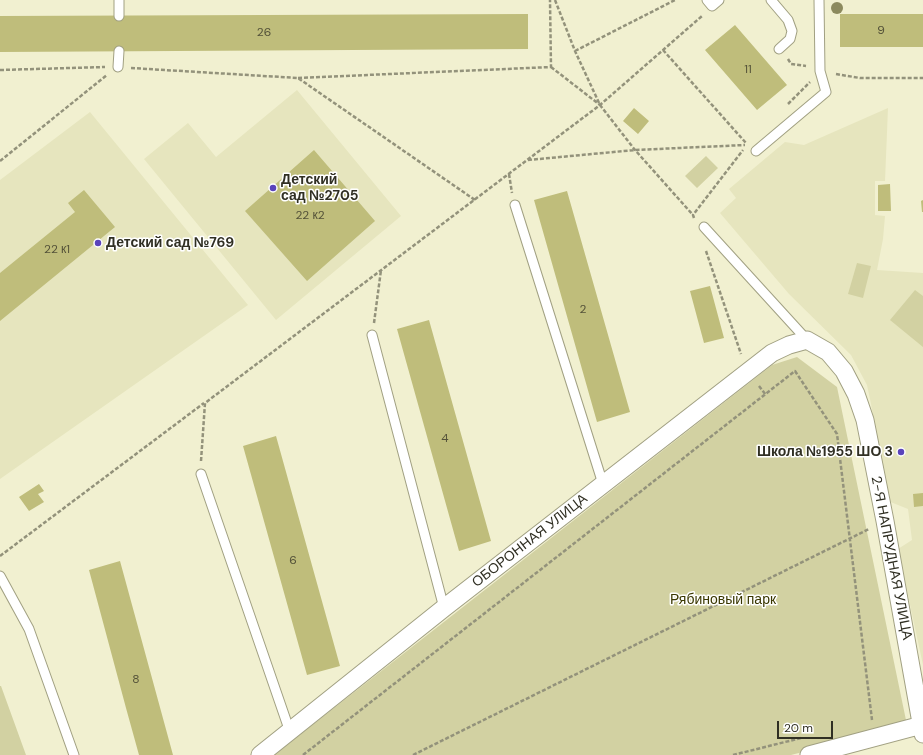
<!DOCTYPE html>
<meta charset="utf-8">
<style>
body{margin:0}
#map{position:relative;width:923px;height:755px;overflow:hidden;background:#f1f0d0;font-family:"DM Sans",sans-serif}
canvas{display:block}
.scale{position:absolute;left:777px;top:721px;width:56px;height:18px;box-sizing:border-box;border:2px solid #302f23;border-top:0;padding-left:5px;font-size:12px;line-height:14px;white-space:nowrap;color:#302f23;-webkit-text-stroke:3px #fff;paint-order:stroke}
</style>
<div id="map">
<canvas width="923" height="755"></canvas>
<div class="scale">20 m</div>
</div>
<script>
const ctx = document.querySelector('canvas').getContext('2d');
ctx.lineJoin = 'round';
function fillPath(path, color) {
  ctx.fillStyle = color;
  ctx.fill(path, 'evenodd');
}
function shape(rows) {
  const path = new Path2D();
  for (const r of rows) {
    path.moveTo(r[0], r[1]);
    for (let i = 2; i < r.length; i += 2) path.lineTo(r[i], r[i + 1]);
  }
  return path;
}
function stroke(path, color, width, dash) {
  ctx.strokeStyle = color;
  ctx.lineWidth = width;
  ctx.lineCap = dash ? 'butt' : 'round';
  ctx.setLineDash(dash || []);
  ctx.stroke(path);
}
function label(font, color, halo, rows, align = 'center') {
  ctx.font = font + ' "DM Sans",sans-serif';
  ctx.lineWidth = 3;
  ctx.setLineDash([]);
  ctx.textBaseline = 'middle';
  ctx.strokeStyle = halo;
  ctx.fillStyle = color;
  for (const [text, x, y, turn = 0] of rows) {
    ctx.save();
    ctx.translate(x, y);
    ctx.rotate((+turn || 0) * Math.PI / 180);
    ctx.textAlign = isNaN(turn) ? turn : align;
    if (halo) ctx.strokeText(text, 0, 0);
    ctx.fillText(text, 0, 0);
    ctx.restore();
  }
}
const built = shape([
 [297,90,401,216,276,320,144,159,188,123,216,157],
 [888,108,885,181,875,181,875,215,885,216,883,239,877,270,923,273,923,665,898,549,912,540,908,509,888,501,871,404,867,385,851,355,789,294,720,213,736,198,729,189,785,142,804,145],
 [90,112,248,305,0,479,0,180]
]);
const green = shape([
 [706,156,718,168,697,188,685,176],
 [857,263,871,266,863,298,848,294],
 [915,290,923,296,923,347,890,320],
 [797,357,837,387,907,725,791,755,274,755,772,365],
 [0,686,1,686,26,755,0,755]
]);
const building = shape([
 [528,14,528,49,0,52,0,16],
 [840,14,923,14,923,47,840,47],
 [735,25,787,85,757,110,705,50],
 [634,108,649,121,638,134,623,121],
 [314,150,375,221,307,281,245,211],
 [890,184,891,211,878,211,878,185],
 [84,190,115,227,0,321,0,273,75,212,68,203],
 [567,191,630,412,597,422,534,200],
 [923,200,923,212,922,212,921,201],
 [710,286,724,338,704,343,690,291],
 [429,320,491,541,459,551,397,329],
 [276,436,340,666,307,675,243,446],
 [39,484,44,491,38,494,44,502,29,511,19,497],
 [923,493,923,506,914,507,913,494],
 [120,561,173,755,139,755,126,708,89,570]
]);
const path = shape([
 [555,0,575,51,600,105,635,150,693,215],
 [663,50,746,143],
 [575,51,675,0],
 [788,59,791,64,806,66],
 [551,67,600,105],
 [131,68,298,78,475,200],
 [0,70,105,67],
 [836,74,860,78,923,78],
 [298,78,551,67,550,0],
 [788,104,810,82],
 [528,160,635,150,745,145],
 [0,161,107,75],
 [509,174,512,193],
 [694,218,693,215,743,150],
 [706,251,741,354],
 [374,323,381,270],
 [759,386,766,395],
 [201,461,205,403,600,105,702,16],
 [0,556,204,403],
 [303,755,795,371,837,434,872,720],
 [413,755,869,529],
 [733,755,801,738]
]);
const service = shape([
 [707,0,712,6,719,0],
 [771,0,788,20,792,31,790,39,779,49],
 [119,16,119,0],
 [118,67,119,51],
 [756,151,826,92,820,71,819,0],
 [515,205,603,484],
 [704,227,807,340],
 [372,335,444,608],
 [201,474,290,732],
 [0,576,29,629,74,755]
]);
const minor = shape([
 [260,755,444,608,772,353,789,345,807,340,828,352,844,371,856,394,865,420,885,521,923,734],
 [809,755,922,725]
]);
const trees = [
 [837,8]
];
const markers = [
 [273,188,4,"#5a43bb"],
 [98,243,4,"#5a43bb"],
 [901,452,4,"#5a43bb"]
];
const numberNames = [
 ["9",881,31],
 ["26",264,33],
 ["11",748,70],
 ["22 к2",310,216],
 ["22 к1",57,250],
 ["2",583,310],
 ["4",445,439],
 ["6",293,561],
 ["8",136,680]
];
const poiNames = [
 ["Детский",281,180],
 ["сад №2705",281,196],
 ["Детский сад №769",106,243],
 ["Школа №1955 ШО 3",893,452,"right"]
];
const streetNames = [
 ["ОБОРОННАЯ УЛИЦА",530,541,-38],
 ["2-Я НАПРУДНАЯ УЛИЦА",891,558,79]
];
const parkNames = [
 ["Рябиновый парк",723,600]
];
fillPath(built, '#e6e5be');
fillPath(green, '#d2d1a2');
fillPath(building, '#bfbd7b');
stroke(service, '#a1a082', 11);
stroke(minor, '#a1a082', 19);
stroke(path, '#93927b', 2.5, [4, 2]);
stroke(service, '#fff', 9);
stroke(minor, '#fff', 17);
ctx.fillStyle = '#8c8a5e';
for (const [x, y] of trees) {
  ctx.beginPath();
  ctx.arc(x, y, 6, 0, 2 * Math.PI);
  ctx.fill();
}
for (const [x, y, r, color] of markers) {
  const dot = new Path2D();
  dot.arc(x, y, r, 0, 2 * Math.PI);
  ctx.fillStyle = color;
  ctx.fill(dot);
  stroke(dot, '#fff', 1.5);
}
label('12px', '#545239', null, numberNames);
label('bold 14px', '#302f23', '#fff', poiNames, 'left');
label('14px', '#302f23', '#fff', streetNames);
label('14px', '#3a3701', '#fff', parkNames);
</script>
